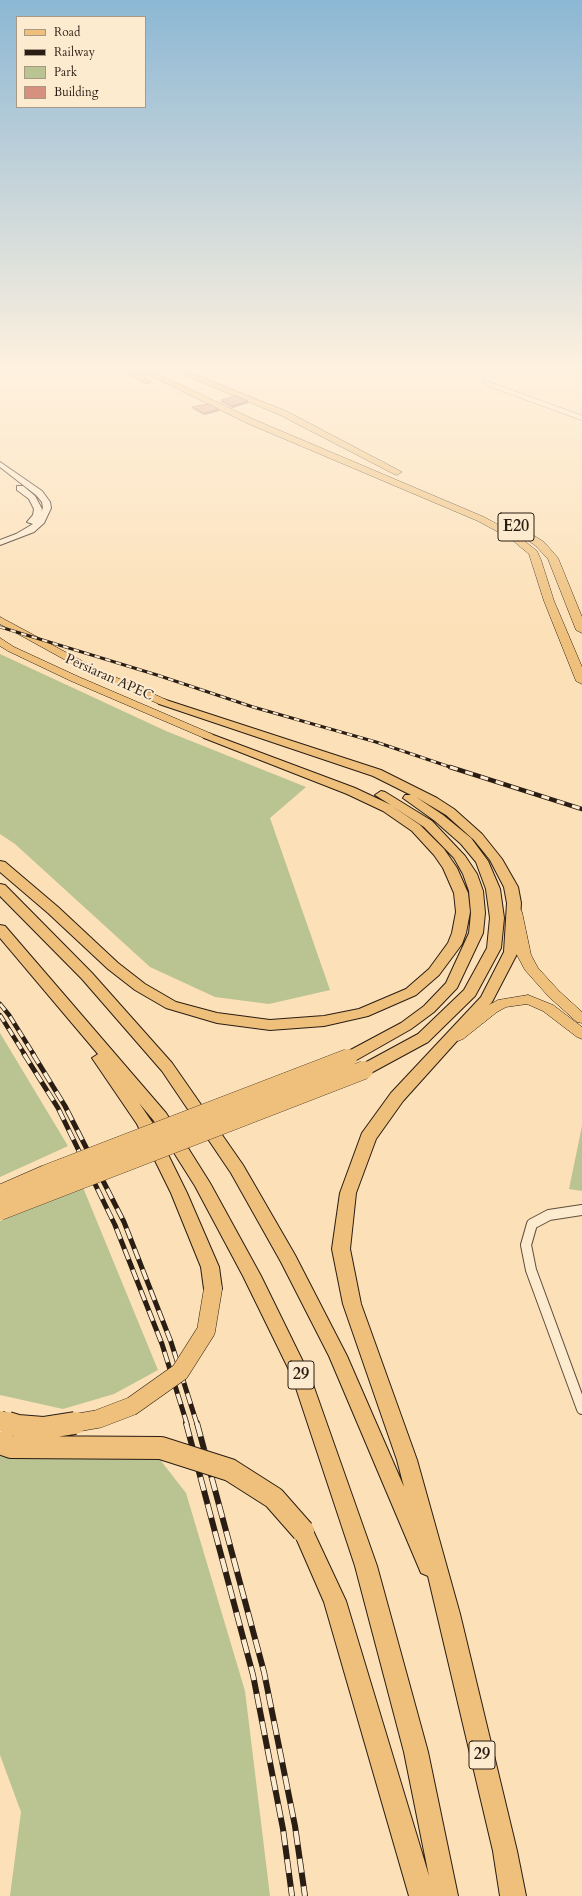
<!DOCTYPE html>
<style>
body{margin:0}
#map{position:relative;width:582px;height:1896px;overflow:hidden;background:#fce0b7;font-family:Cardo,serif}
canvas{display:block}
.legend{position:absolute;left:16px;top:16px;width:130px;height:92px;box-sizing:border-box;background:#fdebd0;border:1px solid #a99984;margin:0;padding:5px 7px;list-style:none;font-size:12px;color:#2a1d13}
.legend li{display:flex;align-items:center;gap:8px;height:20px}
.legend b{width:20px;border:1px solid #a99984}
</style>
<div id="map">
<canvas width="582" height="1896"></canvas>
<ul class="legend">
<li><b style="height:5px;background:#eec07c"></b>Road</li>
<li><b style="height:5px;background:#2a1d13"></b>Railway</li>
<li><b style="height:11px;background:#bac392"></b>Park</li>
<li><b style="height:11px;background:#d6907e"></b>Building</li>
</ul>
</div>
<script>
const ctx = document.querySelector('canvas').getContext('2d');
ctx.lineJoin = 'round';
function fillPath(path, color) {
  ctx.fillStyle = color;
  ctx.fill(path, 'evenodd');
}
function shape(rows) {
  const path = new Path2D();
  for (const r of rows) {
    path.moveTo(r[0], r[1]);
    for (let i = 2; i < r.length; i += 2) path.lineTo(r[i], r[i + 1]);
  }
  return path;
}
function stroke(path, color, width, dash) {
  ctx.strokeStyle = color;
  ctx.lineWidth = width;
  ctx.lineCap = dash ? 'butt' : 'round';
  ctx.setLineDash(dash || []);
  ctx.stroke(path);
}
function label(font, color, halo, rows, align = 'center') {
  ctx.font = font + ' Cardo,serif';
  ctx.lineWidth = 4;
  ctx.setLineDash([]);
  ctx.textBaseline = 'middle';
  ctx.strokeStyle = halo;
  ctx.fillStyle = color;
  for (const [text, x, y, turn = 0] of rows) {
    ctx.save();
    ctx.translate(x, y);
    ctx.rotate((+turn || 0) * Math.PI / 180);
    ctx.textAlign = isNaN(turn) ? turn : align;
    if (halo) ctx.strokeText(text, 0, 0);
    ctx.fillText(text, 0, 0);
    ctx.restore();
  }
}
const green = shape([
 [0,654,166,731,306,787,270,818,330,990,269,1004,215,997,150,967,15,844,0,834],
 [0,1033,68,1146,0,1177],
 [582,1126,582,1191,569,1189],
 [82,1185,158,1370,114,1394,63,1409,0,1395,0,1221],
 [0,1453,158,1457,186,1493,245,1691,270,1896,10,1896,21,1812,0,1755]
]);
const minorFar1 = shape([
 [486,383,582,418]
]);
const minor = shape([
 [582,1210,549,1215,532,1224,526,1245,531,1270,582,1409]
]);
const secondary = shape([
 [0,462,42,491,50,502,51,508,44,523,34,532,0,545,0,540,16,534,33,524,27,522,33,515,34,509,29,499,17,490,17,486,23,486,35,496,42,509,41,512,43,508,42,502,36,495,0,467,0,462]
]);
const primary = shape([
 [0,617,97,669,167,700,168,702,167,704,159,704,89,673,0,624,0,617],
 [0,638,14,647,79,677,212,734,213,736,212,738,204,738,71,681,8,651,0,646,0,638],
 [516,908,520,909,522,912,531,955,538,968,559,991,582,1012,582,1023,577,1022,549,997,525,970,517,955,510,912,512,909,516,908],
 [528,995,553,1005,582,1027,582,1039,577,1037,543,1011,527,1004,506,1007,497,1012,463,1039,458,1041,453,1039,451,1036,487,1006,498,1000,528,995]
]);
const trunk = shape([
 [163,699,381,770,437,798,454,809,482,834,502,859,518,887,521,903,518,952,492,1002,403,1101,376,1139,356,1193,350,1249,361,1304,417,1460,460,1614,517,1851,526,1896,500,1896,493,1851,428,1576,421,1573,329,1356,281,1262,231,1173,162,1071,82,979,0,896,0,884,5,885,92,973,172,1063,243,1165,295,1255,347,1356,404,1487,397,1460,343,1304,332,1249,340,1193,362,1133,391,1093,481,997,504,952,507,903,504,887,490,860,474,840,446,815,416,797,443,815,471,838,488,861,500,889,504,918,501,948,475,996,428,1042,369,1074,364,1075,359,1074,356,1070,359,1066,418,1034,464,990,487,948,490,918,486,889,476,862,461,844,435,821,403,798,405,795,411,795,373,776,159,704,157,702,163,699],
 [208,733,355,788,391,805,375,795,381,791,385,792,432,821,465,856,477,874,483,891,485,913,483,933,457,988,434,1012,411,1029,353,1062,348,1063,343,1062,340,1058,343,1054,401,1023,424,1006,446,983,469,933,471,913,469,891,463,874,454,858,424,827,392,806,420,825,444,849,457,868,468,893,470,912,466,933,462,944,439,975,416,995,368,1016,324,1026,270,1030,217,1023,166,1008,135,990,108,969,48,913,0,872,0,861,5,862,58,907,118,963,145,984,176,1002,217,1013,270,1020,324,1016,359,1009,406,989,429,969,448,943,452,933,456,912,454,893,443,868,434,855,412,831,383,811,347,794,204,738,202,736,208,733],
 [0,925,5,926,166,1113,210,1183,261,1276,310,1376,377,1566,428,1752,458,1896,409,1896,324,1602,293,1531,296,1524,303,1521,310,1524,346,1601,429,1876,404,1752,355,1566,292,1376,243,1276,195,1186,154,1121,139,1103,152,1122,187,1193,219,1267,222,1289,219,1294,213,1296,207,1294,204,1289,201,1267,171,1193,137,1124,92,1058,98,1054,0,938,0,925]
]);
const motorway = shape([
 [117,368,127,368,151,381,150,383,144,383,117,368],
 [135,368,145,368,255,420,484,517,517,535,537,551,541,560,554,601,582,667,582,684,576,681,544,601,529,554,511,539,478,521,249,424,135,368],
 [168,368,178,368,286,411,402,472,397,475,394,474,280,415,168,368],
 [517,525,544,542,558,558,582,617,582,633,576,630,548,559,536,546,514,530,512,528,517,525]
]);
const railFar3 = shape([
 [0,627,157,675,253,707,376,742,453,768]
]);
const railFar2 = shape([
 [450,767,582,809],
 [0,1004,9,1015,34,1055],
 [0,1015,25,1055]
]);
const railFar1 = shape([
 [24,1054,58,1108,115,1225,162,1344,187,1424],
 [33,1054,65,1106,124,1222,171,1342,197,1424]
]);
const rail = shape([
 [186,1423,253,1675,283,1829,292,1896],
 [197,1423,264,1672,295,1826,305,1896]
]);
const trunkBridgeFar1 = shape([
 [0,1194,46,1174,348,1058],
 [0,1211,364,1070],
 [0,1420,11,1424],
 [69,1424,98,1419,132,1406,180,1372,206,1331,213,1289]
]);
const trunkBridge = shape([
 [8,1423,18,1426,43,1428,75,1423],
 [0,1443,11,1447,161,1448,230,1470,274,1498,303,1531]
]);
const wall = shape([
 [221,400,248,403,232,408,221,402],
 [192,407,219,409,219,411,204,415,193,409]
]);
const shadedWall = shape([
 [248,401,248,403,232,408,232,406],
 [219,409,219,411,204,415,204,413]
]);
const building = shape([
 [236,396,248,401,232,406,221,400,236,396],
 [208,404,219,409,204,413,192,407,208,404]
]);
const farStreetnames = [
 ["Persiaran APEC",109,678,24]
];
const shields = [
 [516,527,36],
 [301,1375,26],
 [482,1755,26]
];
const shieldNames = [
 ["E20",516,527],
 ["29",301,1375],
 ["29",482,1755]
];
fillPath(green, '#bac392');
stroke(minorFar1, '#5e4e3c', 5.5);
stroke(minor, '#5e4e3c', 12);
stroke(secondary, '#2a1d13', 2);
stroke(primary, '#2a1d13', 1);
stroke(trunk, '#2a1d13', 2);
stroke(motorway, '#2a1d13', 1);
stroke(minorFar1, '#fdebd0', 4.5);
stroke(minor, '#fdebd0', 10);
fillPath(secondary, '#fdebd0');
fillPath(primary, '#eec07c');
fillPath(trunk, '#eec07c');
fillPath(motorway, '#eec07c');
stroke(railFar3, '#2a1d13', 3);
stroke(railFar2, '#2a1d13', 4.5);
stroke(railFar1, '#2a1d13', 5);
stroke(rail, '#2a1d13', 6);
stroke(railFar3, '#fdebd0', 2, [5.5]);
stroke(railFar2, '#fdebd0', 3, [8]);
stroke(railFar1, '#fdebd0', 3.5, [11]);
stroke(rail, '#fdebd0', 4.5, [14]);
stroke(trunkBridgeFar1, '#2a1d13', 19, []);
stroke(trunkBridge, '#2a1d13', 24, []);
stroke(trunkBridgeFar1, '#eec07c', 18);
stroke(trunkBridge, '#eec07c', 22);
fillPath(wall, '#b87c6c');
fillPath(shadedWall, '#966558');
fillPath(building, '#d6907e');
stroke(building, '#966558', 1);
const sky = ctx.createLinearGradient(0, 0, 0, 633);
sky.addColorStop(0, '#8cb7d4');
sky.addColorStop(0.58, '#fef1df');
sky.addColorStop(1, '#fef1df00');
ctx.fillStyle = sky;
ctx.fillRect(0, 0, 582, 633);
label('14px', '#2a1d13', '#fdebd0', farStreetnames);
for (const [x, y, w] of shields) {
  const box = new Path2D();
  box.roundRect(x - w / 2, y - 14, w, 28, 3);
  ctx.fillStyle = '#fdebd0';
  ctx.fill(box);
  stroke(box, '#2a1d13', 1);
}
label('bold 16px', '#2a1d13', null, shieldNames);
</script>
